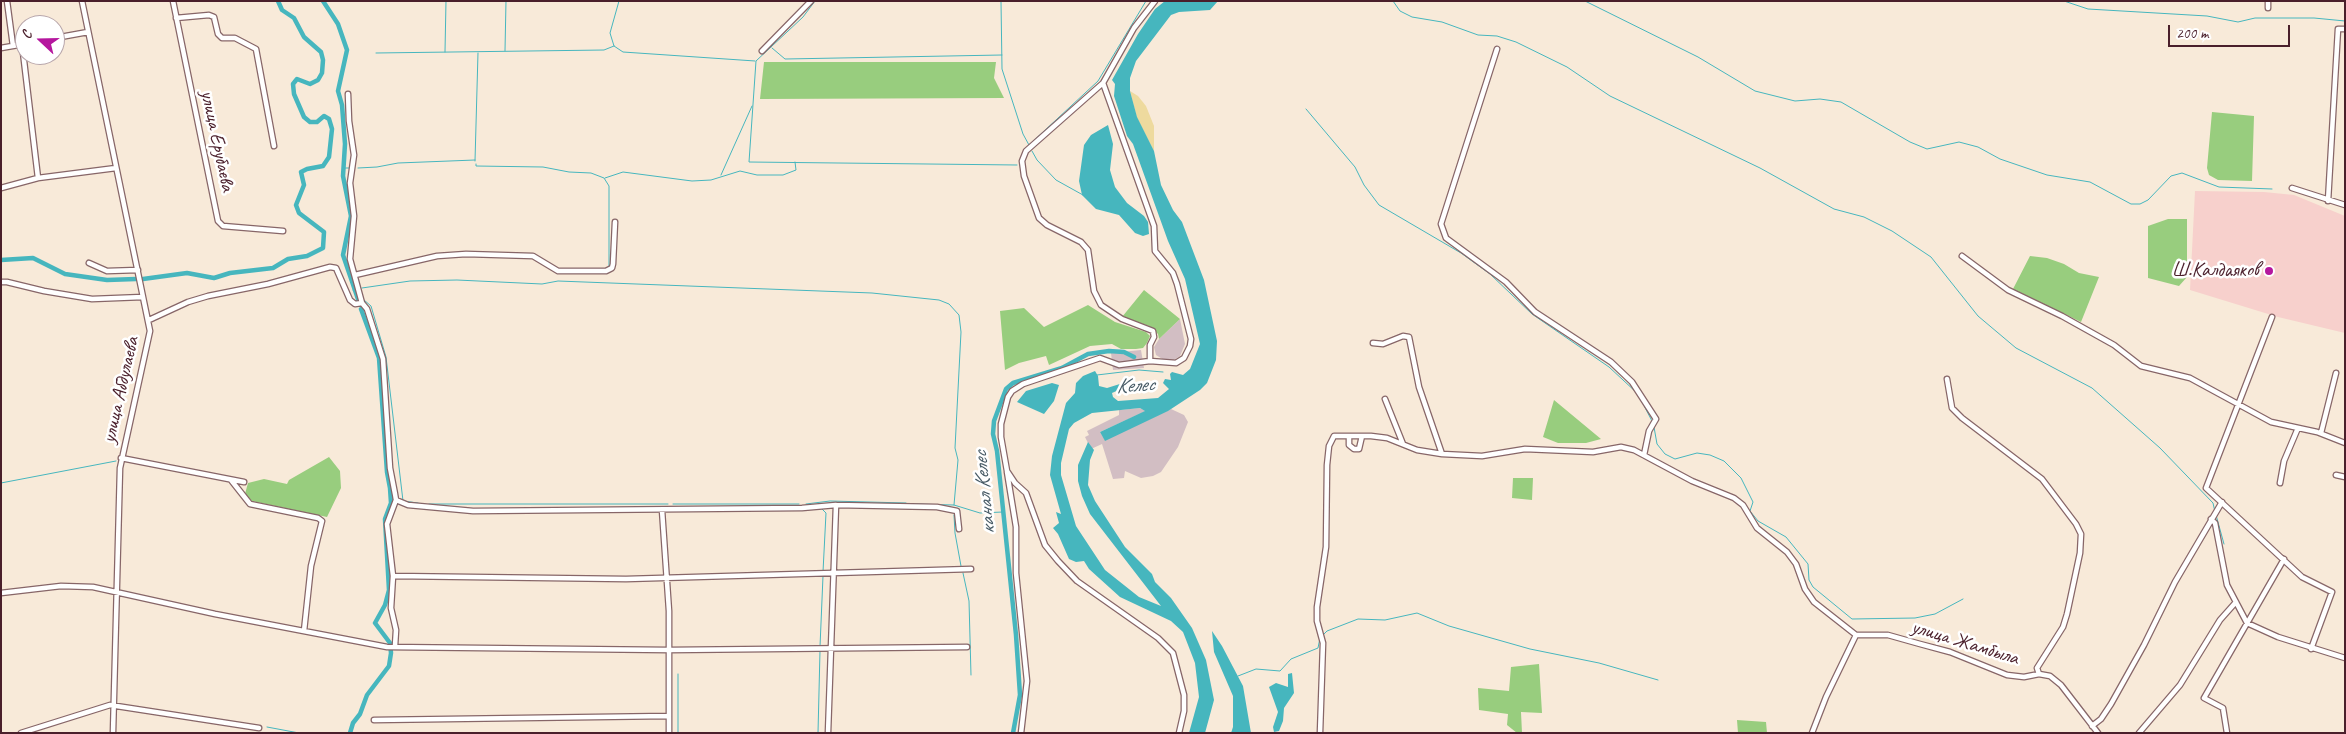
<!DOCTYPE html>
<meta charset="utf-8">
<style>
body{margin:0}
#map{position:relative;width:2346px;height:734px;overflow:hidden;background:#f8ead9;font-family:Caveat,sans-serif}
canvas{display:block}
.frame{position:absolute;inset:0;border:2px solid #4a1f2b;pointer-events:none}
.north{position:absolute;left:15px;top:15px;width:50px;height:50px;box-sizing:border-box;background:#fff;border:1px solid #b7a5aa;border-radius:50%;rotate:291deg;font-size:14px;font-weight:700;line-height:20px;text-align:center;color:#4a1f2b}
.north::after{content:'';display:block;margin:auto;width:18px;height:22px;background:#b5179e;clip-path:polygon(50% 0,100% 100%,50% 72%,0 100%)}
.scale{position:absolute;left:2168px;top:25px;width:122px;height:22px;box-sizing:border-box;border:2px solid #4a1f2b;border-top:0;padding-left:6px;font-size:15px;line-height:18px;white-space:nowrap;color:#4a1f2b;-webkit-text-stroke:4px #fff;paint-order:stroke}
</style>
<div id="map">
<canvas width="2346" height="734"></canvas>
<div class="frame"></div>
<div class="north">С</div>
<div class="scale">200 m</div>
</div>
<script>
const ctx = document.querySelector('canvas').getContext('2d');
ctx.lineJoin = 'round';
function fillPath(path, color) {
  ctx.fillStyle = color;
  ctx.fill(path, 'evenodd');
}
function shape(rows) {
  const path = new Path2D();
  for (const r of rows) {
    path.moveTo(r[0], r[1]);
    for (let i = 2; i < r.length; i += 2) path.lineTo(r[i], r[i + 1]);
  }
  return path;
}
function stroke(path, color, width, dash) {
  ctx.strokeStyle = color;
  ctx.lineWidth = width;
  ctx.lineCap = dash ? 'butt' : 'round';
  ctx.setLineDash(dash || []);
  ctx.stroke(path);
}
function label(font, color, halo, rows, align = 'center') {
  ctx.font = font + ' Caveat,sans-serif';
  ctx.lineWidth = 5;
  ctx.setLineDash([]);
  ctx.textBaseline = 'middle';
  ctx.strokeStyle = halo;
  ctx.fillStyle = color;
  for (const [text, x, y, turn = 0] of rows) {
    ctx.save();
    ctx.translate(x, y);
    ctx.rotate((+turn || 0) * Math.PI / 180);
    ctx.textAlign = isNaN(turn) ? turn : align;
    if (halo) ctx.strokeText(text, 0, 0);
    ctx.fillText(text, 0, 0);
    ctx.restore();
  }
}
const built = shape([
 [2195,191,2264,192,2294,195,2345,216,2345,333,2278,317,2190,290]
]);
const industrial = shape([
 [1180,319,1185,344,1180,356,1174,360,1164,360,1156,355,1154,347,1159,339],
 [1141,350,1144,368,1113,370,1111,353],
 [1140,408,1146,411,1100,432,1105,440,1171,409,1184,415,1188,422,1178,447,1161,472,1153,476,1141,478,1125,471,1124,478,1113,479,1102,444,1091,449,1085,437,1089,435,1087,431,1119,415,1119,410]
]);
const green = shape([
 [764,62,996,62,994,78,1004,98,760,99],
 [2212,112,2254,116,2252,181,2218,180,2209,175,2207,168],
 [2168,219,2187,219,2187,277,2179,286,2148,278,2148,226],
 [2030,256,2047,258,2064,264,2079,273,2099,277,2081,322,2013,289],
 [1144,290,1180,319,1159,339,1158,334,1149,326,1122,317],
 [1088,305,1115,322,1146,332,1150,336,1147,343,1143,348,1136,349,1121,349,1112,344,1090,346,1049,365,1046,356,1019,363,1005,370,1000,311,1024,308,1044,327],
 [1554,400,1601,439,1586,443,1558,443,1543,437],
 [329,457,340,471,341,488,327,517,252,501,245,494,248,483,264,479,287,484,289,480],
 [1513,478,1533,478,1532,500,1512,498],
 [1539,664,1542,713,1521,712,1522,733,1517,733,1507,725,1508,714,1479,710,1478,688,1509,691,1511,667],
 [1737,720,1766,722,1767,733,1738,733]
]);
const sand = shape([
 [1130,91,1138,96,1146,106,1154,126,1154,151,1137,118]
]);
const water = shape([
 [1165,1,1218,1,1210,10,1179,12,1171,15,1136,61,1130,78,1130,91,1137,117,1154,151,1161,185,1173,210,1182,222,1204,280,1217,341,1216,360,1207,383,1200,390,1168,411,1105,441,1100,432,1145,411,1140,408,1092,413,1074,423,1069,429,1061,463,1061,475,1076,526,1105,570,1139,597,1161,606,1090,514,1082,496,1078,481,1078,465,1088,442,1094,450,1090,460,1088,485,1095,501,1125,547,1152,574,1155,582,1171,598,1192,628,1206,660,1214,700,1205,733,1189,733,1199,697,1195,663,1183,632,1171,621,1120,597,1089,569,1084,561,1076,562,1069,559,1058,534,1053,528,1059,523,1056,512,1061,514,1050,475,1052,456,1066,403,1075,393,1076,383,1083,376,1095,371,1098,376,1099,386,1107,388,1123,383,1123,388,1112,393,1113,397,1118,401,1158,398,1169,389,1163,383,1165,379,1171,380,1170,374,1172,372,1183,375,1190,369,1200,344,1185,279,1168,241,1133,144,1127,136,1114,96,1115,84,1112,80,1138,34,1155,9],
 [1108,125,1113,144,1110,170,1115,187,1127,203,1144,216,1148,222,1149,234,1143,236,1135,233,1119,215,1096,209,1082,195,1079,181,1084,145,1091,135],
 [1052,383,1059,385,1054,401,1044,414,1017,402,1026,391],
 [1212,631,1222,646,1243,686,1251,733,1231,733,1233,727,1233,696,1214,652],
 [1292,673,1294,693,1284,708,1283,721,1279,731,1274,732,1273,727,1278,712,1269,687,1276,683,1288,687,1288,674]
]);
const stream = shape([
 [619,1,610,33,614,46,623,52,755,61],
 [815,1,803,17,756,61,749,162,1017,165],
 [1001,1,1002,69,1023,134,1029,145],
 [1393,1,1400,11,1412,17,1442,22,1478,35,1497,36,1516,42,1567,67,1610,96,1760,168,1834,209,1864,217,1892,231,1931,257,1978,316,2016,348,2092,388,2160,448,2213,503,2215,512],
 [1585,1,1698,57,1755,91,1795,101,1820,99,1841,102,1910,142,1927,149,1959,142,1978,147,2000,159,2047,175,2090,182,2131,204,2140,204,2148,200,2171,176,2182,173,2219,187,2272,189],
 [2064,1,2088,9,2207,16,2238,22,2255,18,2314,18,2345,21],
 [772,48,785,59,1002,55],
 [505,51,506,1],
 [445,52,446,1],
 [376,53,604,50,614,46],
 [1306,109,1355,167,1364,185,1379,205,1461,253,1490,274,1532,314,1609,367,1637,393],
 [1029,145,1098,81,1146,1],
 [1032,151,1037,160,1056,180,1083,195],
 [475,161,478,53],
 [476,164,476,166,543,167,569,172,591,173,604,178,609,186,609,267],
 [343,168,350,168],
 [358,168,377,167,398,163,475,160],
 [721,175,752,106],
 [605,178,623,172,692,181,711,180,740,171,757,175,783,175,796,170,795,162],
 [362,288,410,281,457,280,542,284,558,281,872,293,939,300,949,304,959,315,961,332,955,448,958,460,954,505],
 [353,290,356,290],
 [364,300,371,306,386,357,403,501,418,503],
 [1097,375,1139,370,1163,372],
 [1121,387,1157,383],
 [1639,396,1652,421],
 [1654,427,1657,444,1665,454,1675,459,1697,453,1710,455,1724,461,1741,478,1753,502,1750,511,1758,521,1786,537,1808,564,1809,580,1813,587,1852,619,1915,618,1935,614,1963,599],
 [1,483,116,461],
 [429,504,668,504],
 [673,504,799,504],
 [806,504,830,501,906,503],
 [912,504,954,505,980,513,1003,512],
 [822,509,826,513,823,572],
 [954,515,955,533,961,566],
 [2216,515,2224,544],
 [963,573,969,601,971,675],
 [1323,635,1327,631,1358,619,1385,620,1417,613,1449,626,1530,649,1599,663,1658,680],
 [820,647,823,576],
 [678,674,678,733],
 [1238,676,1256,669,1280,671,1291,659,1318,648,1320,638],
 [267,727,299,733],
 [818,733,820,651]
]);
const canal = shape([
 [323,1,338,24,347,50,338,91,342,105,345,144,343,176,351,216,343,255,359,302],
 [1,260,33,258,65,274,107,280,136,279],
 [143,279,187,273,214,278,230,273,273,268,288,259,307,256,323,248,324,232,299,213,296,205,304,185,301,172,307,169,323,166,329,157,332,129,329,119,324,116,317,122,310,122,304,117,294,94,293,84,297,79,310,84,318,80,322,73,323,60,321,52,304,37,294,18,282,10,278,1],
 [350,733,353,723,360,714,367,695,389,666,391,653,390,643,375,623,385,605,389,590,385,519,391,503,390,488,387,472,379,358,361,309],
 [1013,733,1020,695,1016,635,997,451,993,434,994,421,1006,389,1013,383,1062,368,1088,354,1109,351,1124,352,1134,357]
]);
const minor = shape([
 [7,1,13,46],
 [82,1,150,331,120,468,113,733],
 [173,1,218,221,223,226,283,231],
 [2268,8,2268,1],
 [176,18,209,15,214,17,218,34,222,38,235,38,256,49,274,146],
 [55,38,88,32],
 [22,44,38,178],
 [1,48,24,44],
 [1497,49,1441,224,1446,238,1506,282,1535,312,1611,362,1632,382,1656,419,1649,431,1644,455],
 [762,51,811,1],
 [1103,83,1154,226,1155,251,1173,273,1177,284,1191,339,1190,346,1184,358,1176,363,1150,361,1119,365,1100,358,1023,384,1012,391,1008,397,1001,424,1001,437,1007,471,1015,483,1026,493,1045,545,1058,561,1077,581,1158,638,1173,653,1184,695,1184,711,1179,733],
 [348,94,349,121,354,155,350,183,354,216,350,259,362,303,367,309,383,359,390,468,395,494,396,500,387,524,393,576,391,608,396,630,395,646],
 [1,188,38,178,116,168],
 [2292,188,2345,205],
 [2328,201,2338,29,2345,29],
 [1962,256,2008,290,2062,316,2114,345,2141,366,2190,378,2271,422,2317,432,2345,443],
 [89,263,107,271,138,270],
 [355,275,437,256,466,254,533,256,558,271,606,271,612,268,613,264,615,222],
 [1,282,7,282,44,291,92,299,143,297],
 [2272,317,2206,488,2302,577,2332,592,2311,649],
 [149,320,188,302,208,296,268,284,330,267,336,268,350,300,355,304,362,303],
 [1373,343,1383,344,1403,336,1409,337,1419,387,1442,454],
 [1150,361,1150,345,1154,337,1153,331,1122,319,1101,305,1094,291,1088,250,1081,242,1047,225,1039,218,1024,176,1022,161,1026,151,1103,83,1134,28,1155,1],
 [1947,379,1952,408,1962,418,2042,479,2076,524,2081,534,2080,553,2067,614,2063,627,2037,668,2039,674],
 [1385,399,1403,444],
 [2321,433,2336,373],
 [1349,436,1349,445,1354,449,1359,449,1362,436],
 [121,458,244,482],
 [1007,472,1016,527,1016,573,1027,681,1021,733],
 [2336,475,2345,477],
 [231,480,250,504,318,518,322,521,311,566,304,631],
 [2280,483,2284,461,2298,428],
 [396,500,408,505,473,511,802,508,836,505,937,507,957,511,959,529],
 [662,510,669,611,669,733],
 [2211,519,2215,523,2227,585,2247,623,2278,637,2345,658],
 [393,576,626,579,971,569],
 [1,593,61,586,93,587,215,614,387,647,669,650,967,647],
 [1856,635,1888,635,1920,644,1950,652,2007,675,2024,677,2039,674,2050,676,2061,685,2098,733],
 [374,720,669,716],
 [2092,726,2101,719,2111,704,2144,645,2175,582,2222,502],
 [21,733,110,705,259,728],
 [828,733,836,505],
 [1320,733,1323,643,1317,621,1317,607,1326,547,1327,465,1329,446,1334,436,1371,436,1387,438,1417,450,1442,454,1482,456,1525,449,1593,452,1621,447,1634,450,1692,481,1734,498,1743,505,1757,528,1787,552,1796,564,1805,589,1814,602,1856,635],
 [1812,733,1826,697,1856,635],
 [2139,733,2180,685,2220,620,2236,602],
 [2227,733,2223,708,2204,698,2284,559]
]);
const markers = [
 [2269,271,5,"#b5179e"]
];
const streetNames = [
 ["улица Ерубаева",217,141,78],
 ["улица Абдулаева",121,390,-77],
 ["улица Жамбыла",1965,643,17]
];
const poiNames = [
 ["Ш.Калдаяков",2259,271]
];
const waterNames = [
 ["Келес",1135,386,-4],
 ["канал Келес",985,493,-96]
];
fillPath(built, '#f7d0cc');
fillPath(industrial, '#d2bec3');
fillPath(green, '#98cd7e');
fillPath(sand, '#eeda9e');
fillPath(water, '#46b6be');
stroke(stream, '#46b6be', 1);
stroke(canal, '#46b6be', 4.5);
stroke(minor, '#876668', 7);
stroke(minor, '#fff', 4.5);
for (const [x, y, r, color] of markers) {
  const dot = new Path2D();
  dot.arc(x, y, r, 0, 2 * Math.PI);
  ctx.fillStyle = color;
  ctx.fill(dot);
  stroke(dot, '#fff', 2);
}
label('20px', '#4a1f2b', '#fff', streetNames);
label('20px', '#4a1f2b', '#fff', poiNames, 'right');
label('italic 21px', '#485b66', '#fff', waterNames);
</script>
